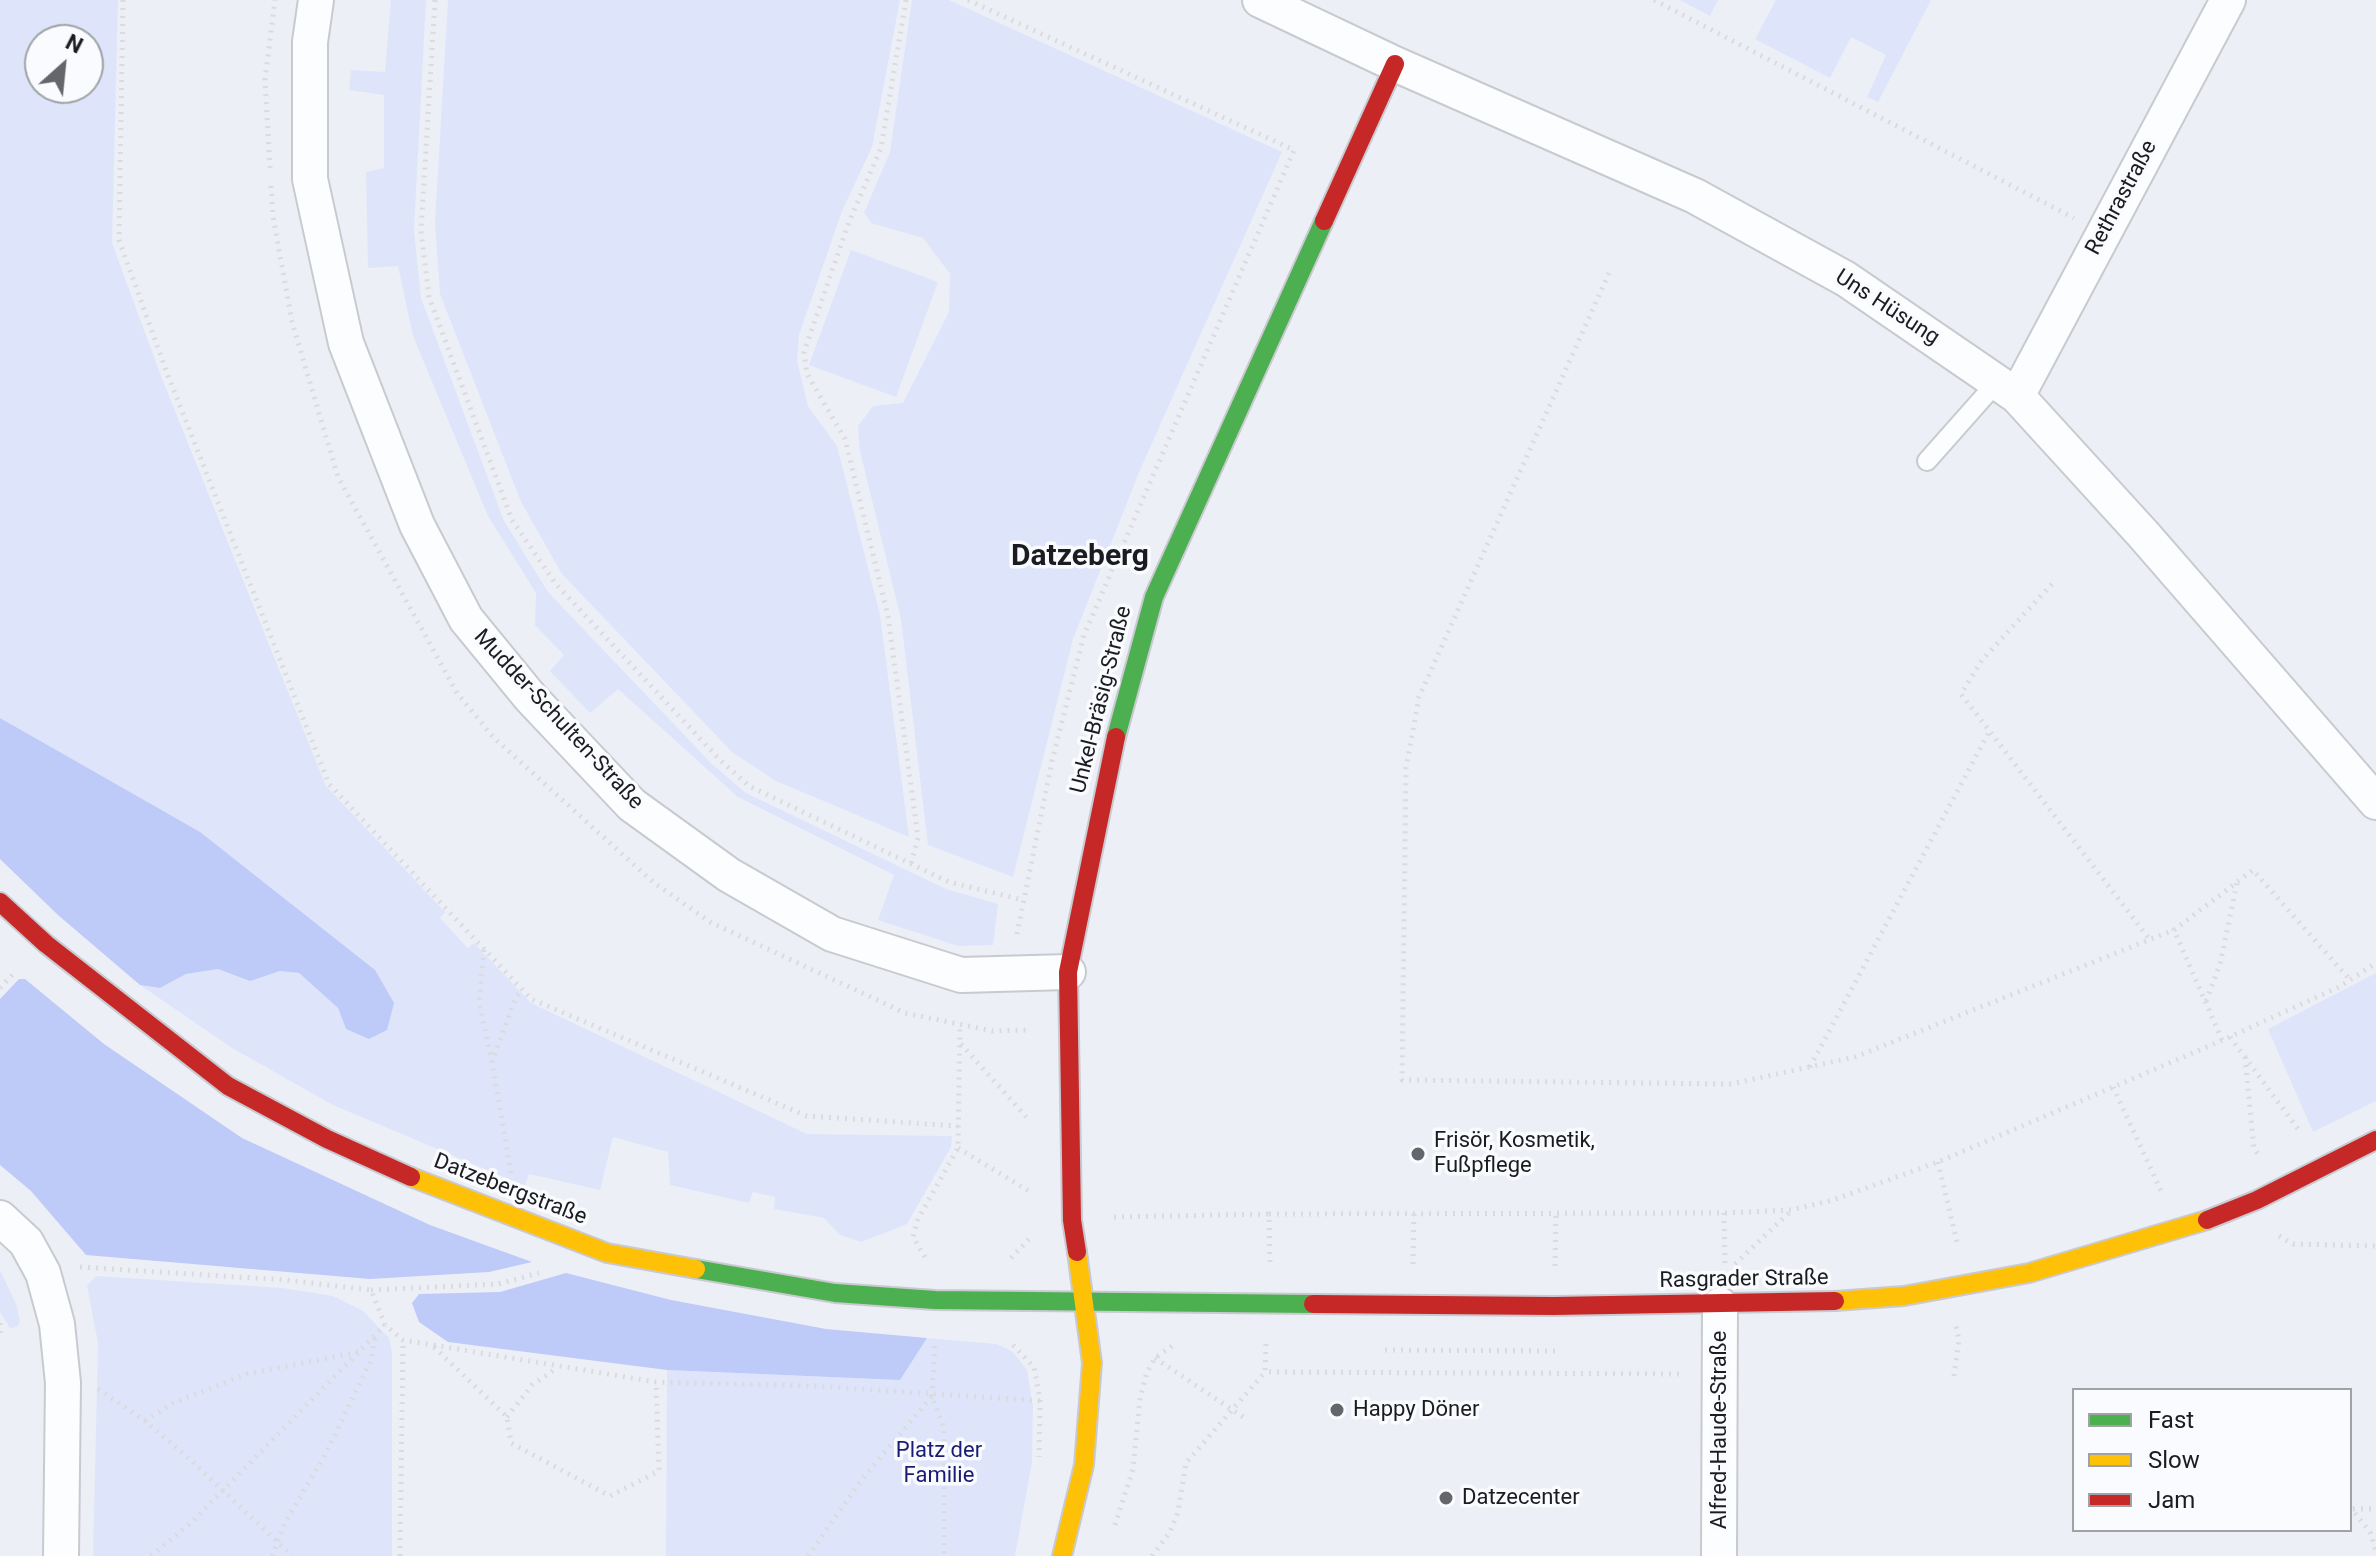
<!DOCTYPE html>
<meta charset="utf-8">
<style>
body{margin:0}
#map{position:relative;width:2376px;height:1556px;overflow:hidden;background:#edeff7;font-family:Roboto,sans-serif}
canvas{display:block}
.legend{position:absolute;left:2072px;top:1388px;width:280px;height:144px;box-sizing:border-box;background:#fafbfe;border:2px solid #a0a2a5;margin:0;padding:10px 14px;list-style:none;font-size:24px;color:#1a1c20}
.legend li{display:flex;align-items:center;gap:16px;height:40px}
.legend b{width:40px;border:2px solid #a0a2a5}
.north{position:absolute;left:24px;top:24px;width:80px;height:80px;box-sizing:border-box;background:#fafbfe;border:2px solid #a0a2a5;border-radius:50%;rotate:27deg;font-size:22px;font-weight:700;line-height:32px;text-align:center;color:#1a1c20}
.north::after{content:'';display:block;margin:auto;width:28px;height:36px;background:#64666b;clip-path:polygon(50% 0,100% 100%,50% 72%,0 100%)}
</style>
<div id="map">
<canvas width="2376" height="1556"></canvas>
<ul class="legend">
<li><b style="height:10px;background:#4caf50"></b>Fast</li>
<li><b style="height:10px;background:#ffc107"></b>Slow</li>
<li><b style="height:10px;background:#c62828"></b>Jam</li>
</ul>
<div class="north">N</div>
</div>
<script>
const ctx = document.querySelector('canvas').getContext('2d');
ctx.lineJoin = 'round';
function fillPath(path, color) {
  ctx.fillStyle = color;
  ctx.fill(path, 'evenodd');
}
function shape(rows) {
  const path = new Path2D();
  for (const r of rows) {
    path.moveTo(r[0], r[1]);
    for (let i = 2; i < r.length; i += 2) path.lineTo(r[i], r[i + 1]);
  }
  return path;
}
function stroke(path, color, width, dash) {
  ctx.strokeStyle = color;
  ctx.lineWidth = width;
  ctx.lineCap = dash ? 'butt' : 'round';
  ctx.setLineDash(dash || []);
  ctx.stroke(path);
}
function label(font, color, halo, rows, align = 'center') {
  ctx.font = font + ' Roboto,sans-serif';
  ctx.lineWidth = 7;
  ctx.setLineDash([]);
  ctx.textBaseline = 'middle';
  ctx.strokeStyle = halo;
  ctx.fillStyle = color;
  for (const [text, x, y, turn = 0] of rows) {
    ctx.save();
    ctx.translate(x, y);
    ctx.rotate((+turn || 0) * Math.PI / 180);
    ctx.textAlign = isNaN(turn) ? turn : align;
    if (halo) ctx.strokeText(text, 0, 0);
    ctx.fillText(text, 0, 0);
    ctx.restore();
  }
}
const green = shape([
 [0,0,118,0,112,243,161,376,326,786,445,912,440,918,464,944,468,948,474,943,531,1003,807,1134,952,1136,951,1147,907,1224,861,1242,840,1235,824,1218,774,1209,775,1197,753,1192,749,1203,670,1185,668,1152,613,1137,600,1190,529,1174,525,1186,333,1105,232,1048,140,985,160,988,186,974,218,969,250,980,281,971,299,973,338,1008,346,1029,387,1030,110,782,0,718],
 [40,40,88,40,88,88,40,88],
 [391,0,426,0,414,230,421,298,504,521,548,592,712,764,746,793,946,889,998,904,993,945,958,946,878,920,894,875,738,797,618,689,590,713,550,671,564,655,535,625,536,593,488,516,413,336,398,266,368,268,366,172,384,168,384,95,349,90,351,70,385,72],
 [448,0,900,0,872,147,842,211,799,335,797,361,808,406,837,446,880,615,909,837,776,781,732,752,562,574,521,502,440,294,435,223],
 [912,0,949,0,1282,152,1140,470,1073,639,1013,877,928,845,901,619,860,451,858,426,873,406,903,403,949,312,950,274,923,238,871,223,864,213,890,152],
 [1680,0,1718,0,1710,16],
 [1776,0,1931,0,1878,102,1867,97,1886,55,1851,37,1830,78,1755,39],
 [851,250,938,282,896,397,809,365],
 [2376,973,2376,1101,2313,1132,2268,1029],
 [0,1270,17,1306,20,1322,17,1327,10,1328,0,1312],
 [96,1276,283,1288,333,1296,363,1311,389,1338,392,1352,392,1556,93,1556,98,1343,87,1286],
 [927,1338,997,1344,1013,1352,1027,1370,1033,1407,1032,1462,1015,1556,666,1556,667,1370,900,1380]
]);
const forest = shape([
 [0,718,200,832,375,970,394,1003,387,1030,369,1039,346,1029,338,1008,299,973,280,971,250,981,218,969,186,974,160,988,140,985,58,915,0,859],
 [19,979,25,979,104,1044,242,1138,430,1225,532,1262,489,1272,370,1279,86,1255,31,1191,0,1165,0,999],
 [566,1273,671,1300,826,1329,927,1338,900,1380,667,1370,448,1342,419,1322,412,1303,419,1294,500,1292]
]);
const path = shape([
 [123,0,119,240,167,373,329,784,531,999,807,1116,958,1126],
 [435,0,421,231,429,297,512,520,555,583,719,759,749,786,949,882,1023,900],
 [906,0,881,148,849,222,804,352,807,374,845,439,888,616,918,838,911,864],
 [968,0,1294,150,1084,635,1052,761,1016,939],
 [1654,0,2074,218],
 [270,168,265,80,275,0],
 [271,186,273,216,292,322,338,477,457,693,494,738,653,882,710,922,905,1013,993,1031,1029,1030],
 [1609,273,1419,697,1406,768,1402,1080,1731,1084,1855,1057,2174,930],
 [2052,584,1982,660,1961,694,2150,940],
 [484,950,479,1001,492,1062],
 [0,988,16,971],
 [2206,1001,2220,964,2237,883],
 [2230,1037,2301,1133],
 [2222,1040,2174,930,2253,870,2350,980],
 [961,1044,1029,1120],
 [2245,1057,2254,1149,2258,1154],
 [1810,1067,1990,730],
 [2113,1087,2163,1195],
 [958,1148,1029,1191],
 [1938,1162,1958,1247],
 [511,1173,492,1062,516,997,522,990],
 [1724,1213,1725,1264],
 [1114,1217,1269,1214],
 [2279,1236,2293,1244,2376,1246],
 [925,1257,913,1237,918,1219,958,1148,960,1025],
 [1011,1258,1031,1237],
 [1270,1262,1269,1214,1724,1213,1791,1210,1833,1200,1938,1162,2216,1043,2339,987,2376,963],
 [1413,1264,1414,1213],
 [1735,1264,1791,1211],
 [1555,1266,1556,1211],
 [80,1267,286,1280,371,1290,385,1325,403,1340,656,1382,814,1386,1043,1401],
 [371,1290,498,1284,539,1273],
 [0,1323,0,1333],
 [1266,1344,1265,1372,1683,1374],
 [1013,1345,1034,1367,1040,1400,1039,1457],
 [434,1347,507,1417,511,1443,610,1496,659,1471,656,1382],
 [1385,1350,1555,1351],
 [1155,1358,1246,1419],
 [1954,1376,1959,1340,1956,1326],
 [98,1389,145,1421,193,1462,292,1556],
 [932,1396,935,1341],
 [507,1417,532,1385,557,1368],
 [145,1421,173,1403,247,1374,359,1352],
 [2350,1507,2370,1532,2376,1551],
 [2353,1509,2376,1509],
 [1115,1525,1133,1469,1140,1398,1147,1372,1155,1358,1172,1346],
 [151,1556,192,1522,385,1325],
 [272,1556,285,1523,326,1453,371,1360,375,1337],
 [400,1556,403,1340],
 [808,1556,863,1478,932,1396,944,1428,944,1556],
 [1152,1556,1170,1532,1178,1512,1186,1463,1265,1372]
]);
const lane = shape([
 [1927,461,1997,382]
]);
const street = shape([
 [316,0,310,42,310,179,346,343,417,525,466,619,530,697,632,805,729,875,832,934,961,975,1068,972],
 [1260,0,1395,64,1695,196,1846,279,2017,396,2143,534,2376,802],
 [2017,396,2228,0],
 [0,1218,26,1242,43,1273,57,1324,63,1383,61,1556],
 [1719,1556,1720,1305]
]);
const fast = shape([
 [1116,737,1154,597,1324,221],
 [696,1269,835,1293,935,1300,1313,1304]
]);
const slow = shape([
 [411,1177,607,1253,696,1269],
 [1835,1301,1904,1296,2029,1273,2207,1220],
 [1062,1556,1084,1465,1092,1363,1077,1252]
]);
const jam = shape([
 [1324,221,1395,64],
 [0,902,46,944,228,1086,327,1139,411,1177],
 [2207,1220,2257,1200,2376,1140],
 [1077,1252,1072,1220,1068,972,1116,737],
 [1313,1304,1554,1306,1835,1301]
]);
const markers = [
 [1418,1154,8,"#64666b"],
 [1337,1410,8,"#64666b"],
 [1446,1498,8,"#64666b"]
];
const streetNames = [
 ["Rethrastraße",2122,198,-62],
 ["Uns Hüsung",1887,308,33],
 ["Unkel-Bräsig-Straße",1102,700,-76],
 ["Mudder-Schulten-Straße",558,720,47],
 ["Datzebergstraße",510,1190,21],
 ["Rasgrader Straße",1744,1280,-1],
 ["Alfred-Haude-Straße",1720,1430,-90]
];
const poiNames = [
 ["Frisör, Kosmetik,",1434,1141],
 ["Fußpflege",1434,1166],
 ["Happy Döner",1353,1410],
 ["Datzecenter",1462,1498]
];
const parkNames = [
 ["Platz der",939,1451],
 ["Familie",939,1476]
];
const districtNames = [
 ["Datzeberg",1080,557]
];
fillPath(green, '#dee5fa');
fillPath(forest, '#becaf8');
stroke(lane, '#c9cad0', 22);
stroke(street, '#c9cad0', 38);
stroke(fast, '#c9cad0', 22);
stroke(slow, '#c9cad0', 22);
stroke(jam, '#c9cad0', 22);
stroke(path, '#dbdbde', 5, [2, 6]);
stroke(lane, '#fcfdfe', 18);
stroke(street, '#fcfdfe', 34);
stroke(fast, '#4caf50', 18);
stroke(slow, '#ffc107', 18);
stroke(jam, '#c62828', 18);
for (const [x, y, r, color] of markers) {
  const dot = new Path2D();
  dot.arc(x, y, r, 0, 2 * Math.PI);
  ctx.fillStyle = color;
  ctx.fill(dot);
  stroke(dot, '#fafbfe', 3);
}
label('22px', '#1a1c20', '#fafbfe', streetNames);
label('22px', '#1a1c20', '#fafbfe', poiNames, 'left');
label('22px', '#191c73', '#fafbfe', parkNames);
label('bold 30px', '#1a1c20', '#fafbfe', districtNames);
</script>
